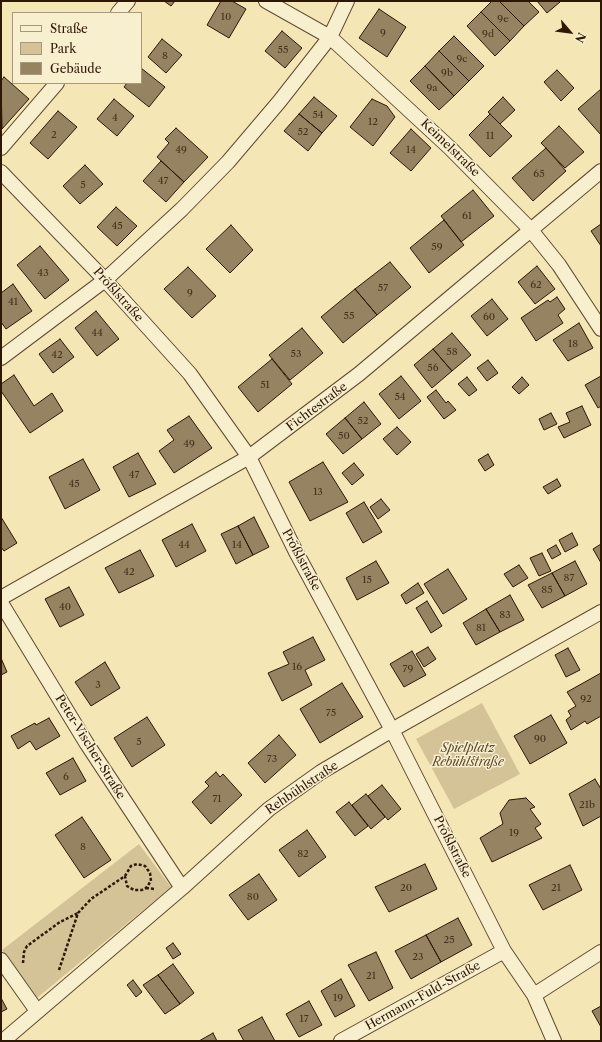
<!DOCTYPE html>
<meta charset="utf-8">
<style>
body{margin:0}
#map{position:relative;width:602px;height:1042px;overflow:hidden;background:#f5e6b5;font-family:"Libre Caslon Text",serif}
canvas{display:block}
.frame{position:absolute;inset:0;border:2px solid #2e1705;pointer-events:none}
.legend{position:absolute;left:12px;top:12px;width:130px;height:72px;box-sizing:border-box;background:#f8efcf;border:1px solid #a7997e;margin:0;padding:5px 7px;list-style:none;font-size:12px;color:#2e1705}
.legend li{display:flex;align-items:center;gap:8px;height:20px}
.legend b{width:20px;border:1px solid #a7997e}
.north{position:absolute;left:550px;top:12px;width:40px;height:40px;-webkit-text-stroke:3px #f8efcf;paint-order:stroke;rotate:118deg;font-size:11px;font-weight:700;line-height:16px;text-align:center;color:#2e1705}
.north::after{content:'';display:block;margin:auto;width:14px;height:18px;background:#2e1705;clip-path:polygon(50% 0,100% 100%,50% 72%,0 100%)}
</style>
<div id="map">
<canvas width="602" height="1042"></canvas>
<div class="frame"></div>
<ul class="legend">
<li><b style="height:5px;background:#f8efcf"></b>Straße</li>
<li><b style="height:11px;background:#d3c397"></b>Park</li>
<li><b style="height:11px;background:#958361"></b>Gebäude</li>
</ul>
<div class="north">N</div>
</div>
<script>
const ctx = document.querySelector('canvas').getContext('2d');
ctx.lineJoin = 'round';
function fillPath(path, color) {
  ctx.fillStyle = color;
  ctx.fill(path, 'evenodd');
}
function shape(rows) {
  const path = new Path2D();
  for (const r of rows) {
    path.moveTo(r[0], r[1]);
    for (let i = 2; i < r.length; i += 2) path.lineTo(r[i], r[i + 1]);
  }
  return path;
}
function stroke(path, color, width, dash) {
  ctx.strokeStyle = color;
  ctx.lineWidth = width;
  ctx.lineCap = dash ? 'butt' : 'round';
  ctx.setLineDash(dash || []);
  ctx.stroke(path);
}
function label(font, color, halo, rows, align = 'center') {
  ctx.font = font + ' "Libre Caslon Text",serif';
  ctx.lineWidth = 3;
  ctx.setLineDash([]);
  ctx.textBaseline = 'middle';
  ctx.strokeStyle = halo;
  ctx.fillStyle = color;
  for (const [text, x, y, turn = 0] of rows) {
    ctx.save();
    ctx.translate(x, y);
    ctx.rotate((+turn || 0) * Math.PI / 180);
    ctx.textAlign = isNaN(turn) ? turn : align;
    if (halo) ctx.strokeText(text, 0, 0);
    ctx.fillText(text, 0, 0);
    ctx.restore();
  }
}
const green = shape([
 [482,703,520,774,454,809,416,739],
 [139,844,171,887,37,998,2,950]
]);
const building = shape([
 [164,1,175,1,171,6,164,1],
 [221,1,232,1,246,9,229,38,207,25,221,1],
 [492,1,499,1,524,26,510,41,481,12,492,1],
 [499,1,528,1,539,12,524,26,499,1],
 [537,1,559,1,560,2,547,13,537,1],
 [379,9,406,27,387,57,359,38,379,9],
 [481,12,510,41,495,56,467,26,481,12],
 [282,31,302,48,285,68,265,51,282,31],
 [454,36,484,66,469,81,439,51,454,36],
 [162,39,182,55,166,73,148,57,162,39],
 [439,51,469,81,454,96,425,66,439,51],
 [425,66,454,96,439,110,410,81,425,66],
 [141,68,165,87,149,107,124,87,127,83,141,83,141,68],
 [557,70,574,88,561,101,544,82,557,70],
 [4,77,29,99,2,129,1,81,4,77],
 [601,89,601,135,578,109,601,89],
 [314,97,337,116,322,133,299,114,314,97],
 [503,97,515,110,500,124,488,112,503,97],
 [114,99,134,116,117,136,97,119,114,99],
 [372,99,387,106,395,117,373,146,350,127,372,99],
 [58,111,77,127,48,159,30,143,58,111],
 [299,114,322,133,308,151,284,131,299,114],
 [490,114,512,136,490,157,469,135,490,114],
 [559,126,584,152,565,168,541,143,559,126],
 [176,128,208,157,184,182,157,157,169,143,165,139,176,128],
 [411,129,431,148,411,171,390,153,411,129],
 [546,148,566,171,533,201,512,178,546,148],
 [161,161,184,182,166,202,143,181,161,161],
 [85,165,103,184,80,204,63,186,85,165],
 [473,190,494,216,461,242,441,216,473,190],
 [116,207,137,226,117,246,97,227,116,207],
 [444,220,464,245,429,273,410,248,444,220],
 [601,224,601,246,591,231,601,224],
 [231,225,253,250,230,273,206,249,231,225],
 [40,246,69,280,45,299,17,265,40,246],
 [390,262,411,287,377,315,355,289,390,262],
 [537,266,555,289,535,304,518,282,537,266],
 [188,267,216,296,192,318,164,289,188,267],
 [13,284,32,311,6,329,1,322,1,293,13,284],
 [355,289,377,315,343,343,321,317,355,289],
 [557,297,565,309,558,315,563,323,536,341,521,318,548,300,550,302,557,297],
 [492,299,508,319,487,336,471,316,492,299],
 [96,311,119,339,97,356,75,328,96,311],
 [579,323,593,348,568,361,553,340,579,323],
 [302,328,323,353,290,380,269,355,302,328],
 [452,333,471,355,452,371,433,349,452,333],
 [60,339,74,357,53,373,39,354,60,339],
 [433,349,452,371,432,388,414,365,433,349],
 [272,359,292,384,258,412,238,387,272,359],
 [488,360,498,373,487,381,477,368,488,360],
 [14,375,34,406,52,393,63,411,30,433,1,391,1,384,14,375],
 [401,376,421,401,399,419,379,394,401,376],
 [601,376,601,406,598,408,585,385,601,376],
 [467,377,477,390,469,396,458,384,467,377],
 [522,377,529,385,519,394,512,387,522,377],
 [436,390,446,403,448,401,456,410,444,419,427,397,436,390],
 [364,402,381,424,362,439,345,418,364,402],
 [582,406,591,425,564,438,558,427,570,422,566,413,582,406],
 [551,413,557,424,544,430,539,419,551,413],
 [189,416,212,448,174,473,159,451,174,440,167,430,189,416],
 [345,418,362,439,343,454,326,434,345,418],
 [397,427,411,442,397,455,383,439,397,427],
 [138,453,156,484,129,497,113,467,138,453],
 [488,454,494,465,485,471,478,460,488,454],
 [83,459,100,490,65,509,49,477,83,459],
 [323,462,348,502,310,521,289,482,323,462],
 [354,463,364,475,352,485,342,473,354,463],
 [557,479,561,486,548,494,543,487,557,479],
 [381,499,390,510,378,519,370,507,381,499],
 [364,502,382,532,363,543,346,513,364,502],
 [1,517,17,543,4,551,1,547,1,517],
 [254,517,269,547,253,555,238,526,254,517],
 [192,524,206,551,176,567,162,540,192,524],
 [238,526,253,555,236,564,221,534,238,526],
 [572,533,578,545,565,552,559,540,572,533],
 [601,544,601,563,593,549,601,544],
 [556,545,561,554,552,559,547,550,556,545],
 [140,550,154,576,119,593,105,568,140,550],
 [542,553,551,571,539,576,530,558,542,553],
 [376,561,389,583,357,600,346,578,376,561],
 [575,561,587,584,565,596,552,573,575,561],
 [519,565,528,578,513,587,504,574,519,565],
 [448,569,467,599,443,614,424,584,448,569],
 [552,573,565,596,542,608,528,585,552,573],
 [418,583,424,593,406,604,401,595,418,583],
 [69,587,84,615,60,627,45,599,69,587],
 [510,595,524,620,500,632,486,609,510,595],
 [427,601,442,626,431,633,416,608,427,601],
 [486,609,500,632,476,645,463,623,486,609],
 [313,637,325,660,305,670,312,685,282,701,268,673,289,664,283,652,313,637],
 [428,647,436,659,424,667,416,654,428,647],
 [568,648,580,670,566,677,555,655,568,648],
 [412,651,426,675,404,687,390,664,412,651],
 [1,658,7,672,1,675,1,658],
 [105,662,120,688,91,706,75,682,105,662],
 [601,673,601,716,587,724,585,721,571,730,566,720,571,716,568,711,576,706,567,692,601,673],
 [342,683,363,717,320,743,300,709,342,683],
 [551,715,567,743,530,764,514,736,551,715],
 [147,717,165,745,132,767,114,738,147,717],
 [49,718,60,736,36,750,30,741,18,749,11,736,35,723,36,725,49,718],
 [279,735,296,755,265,783,248,763,279,735],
 [73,758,86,781,60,795,46,773,73,758],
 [216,772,220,777,223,774,242,795,211,824,192,802,209,786,205,782,216,772],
 [595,779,601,789,601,816,583,826,569,794,595,779],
 [382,785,401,809,388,820,368,796,382,785],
 [366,794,385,817,371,829,352,805,366,794],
 [526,798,535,807,530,809,541,824,535,828,542,838,492,862,480,838,503,824,500,813,509,800,526,798],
 [349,802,368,826,355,836,336,812,349,802],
 [82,817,111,860,84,878,55,835,82,817],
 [307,830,326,857,299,877,279,850,307,830],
 [425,864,437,889,389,912,375,887,425,864],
 [570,865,582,890,543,910,529,885,570,865],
 [259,874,277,900,248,920,229,895,259,874],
 [458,918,472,945,441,962,426,935,458,918],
 [426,935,441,962,411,979,395,951,426,935],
 [173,943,181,954,173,959,166,948,173,943],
 [376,952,393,988,369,1001,348,965,376,952],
 [173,964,194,993,180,1004,158,975,173,964],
 [158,975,180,1004,165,1014,143,985,158,975],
 [341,979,355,1006,335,1017,321,991,341,979],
 [133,980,142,992,136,997,127,985,133,980],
 [1,998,7,1009,1,1012,1,998],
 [309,1001,322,1025,299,1037,286,1014,309,1001],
 [601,1006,601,1027,592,1011,601,1006],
 [262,1017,275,1041,244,1041,238,1030,262,1017],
 [213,1033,217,1041,199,1041,213,1033]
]);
const path = shape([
 [146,888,155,889],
 [23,963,24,952,27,946,60,922,78,913],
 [59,970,78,913,91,899,125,876,131,866,137,864,145,866,150,873,151,881,146,888,142,890,134,890,127,886,125,876]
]);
const street = shape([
 [266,1,330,37,450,148,530,229,559,265,601,329],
 [118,13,128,1],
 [1,148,57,83],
 [1,172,105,280,190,374,249,457,296,552,392,730,504,951,534,995,554,1041],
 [1,358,105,280,182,209,228,162,279,102,330,37,347,1],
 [1,598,249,457,359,374,601,171],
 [1,603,87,744,182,888],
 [1,960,37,1011],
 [534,995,601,952],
 [3,1041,182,888,269,809,321,772,392,730,601,612],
 [341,1041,504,951]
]);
const numberNames = [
 ["10",226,17],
 ["9e",503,19],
 ["9",383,33],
 ["9d",488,34],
 ["55",283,50],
 ["8",165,56],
 ["9c",462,59],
 ["9b",447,73],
 ["9a",432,88],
 ["54",318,115],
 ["4",115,118],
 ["12",373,122],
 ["52",303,132],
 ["2",54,135],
 ["11",490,136],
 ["49",181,150],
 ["14",411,150],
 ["65",539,174],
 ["47",163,181],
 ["5",83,185],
 ["61",467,216],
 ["45",117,226],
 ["59",437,247],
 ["43",43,273],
 ["62",536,285],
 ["57",383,288],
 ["9",190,293],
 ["41",13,302],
 ["55",349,316],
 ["60",489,317],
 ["44",97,333],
 ["18",573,344],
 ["58",452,352],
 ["53",296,354],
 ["42",57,355],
 ["56",433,368],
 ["51",265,385],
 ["54",400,397],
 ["52",363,421],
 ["50",344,436],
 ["49",189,444],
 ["47",134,475],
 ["45",74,484],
 ["13",318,492],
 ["44",184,545],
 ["14",237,545],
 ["42",129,572],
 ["87",569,578],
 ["15",367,580],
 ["85",547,590],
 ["40",65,607],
 ["83",505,615],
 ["81",481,628],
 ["16",297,667],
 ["79",408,669],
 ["3",98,685],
 ["92",586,699],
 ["75",331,713],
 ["90",540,739],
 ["5",139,742],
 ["73",272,759],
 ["6",66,777],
 ["71",217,799],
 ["21b",587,805],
 ["19",514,833],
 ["8",83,847],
 ["82",303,854],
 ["20",406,888],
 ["21",556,888],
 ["80",253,897],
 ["25",449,940],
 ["23",418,957],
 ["21",371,976],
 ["19",338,998],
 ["17",304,1019]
];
const streetNames = [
 ["Keimelstraße",450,148,44],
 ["Prößlstraße",118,295,48],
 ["Fichtestraße",317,407,-37],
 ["Prößlstraße",301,560,62],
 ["Peter-Vischer-Straße",90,747,58],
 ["Rehbühlstraße",302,788,-34],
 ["Prößlstraße",452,847,63],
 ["Hermann-Fuld-Straße",423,996,-29]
];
const parkNames = [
 ["Spielplatz",468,749],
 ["Rebühlstraße",468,763]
];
fillPath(green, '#d3c397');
fillPath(building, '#958361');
stroke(building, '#2e1705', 1);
stroke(street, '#604b31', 16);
stroke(path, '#2e1705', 2.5, [3, 2]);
stroke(street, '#f8efcf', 14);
label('10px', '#48321c', null, numberNames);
label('12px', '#2e1705', '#f8efcf', streetNames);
label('italic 12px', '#604b31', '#f8efcf', parkNames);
</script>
